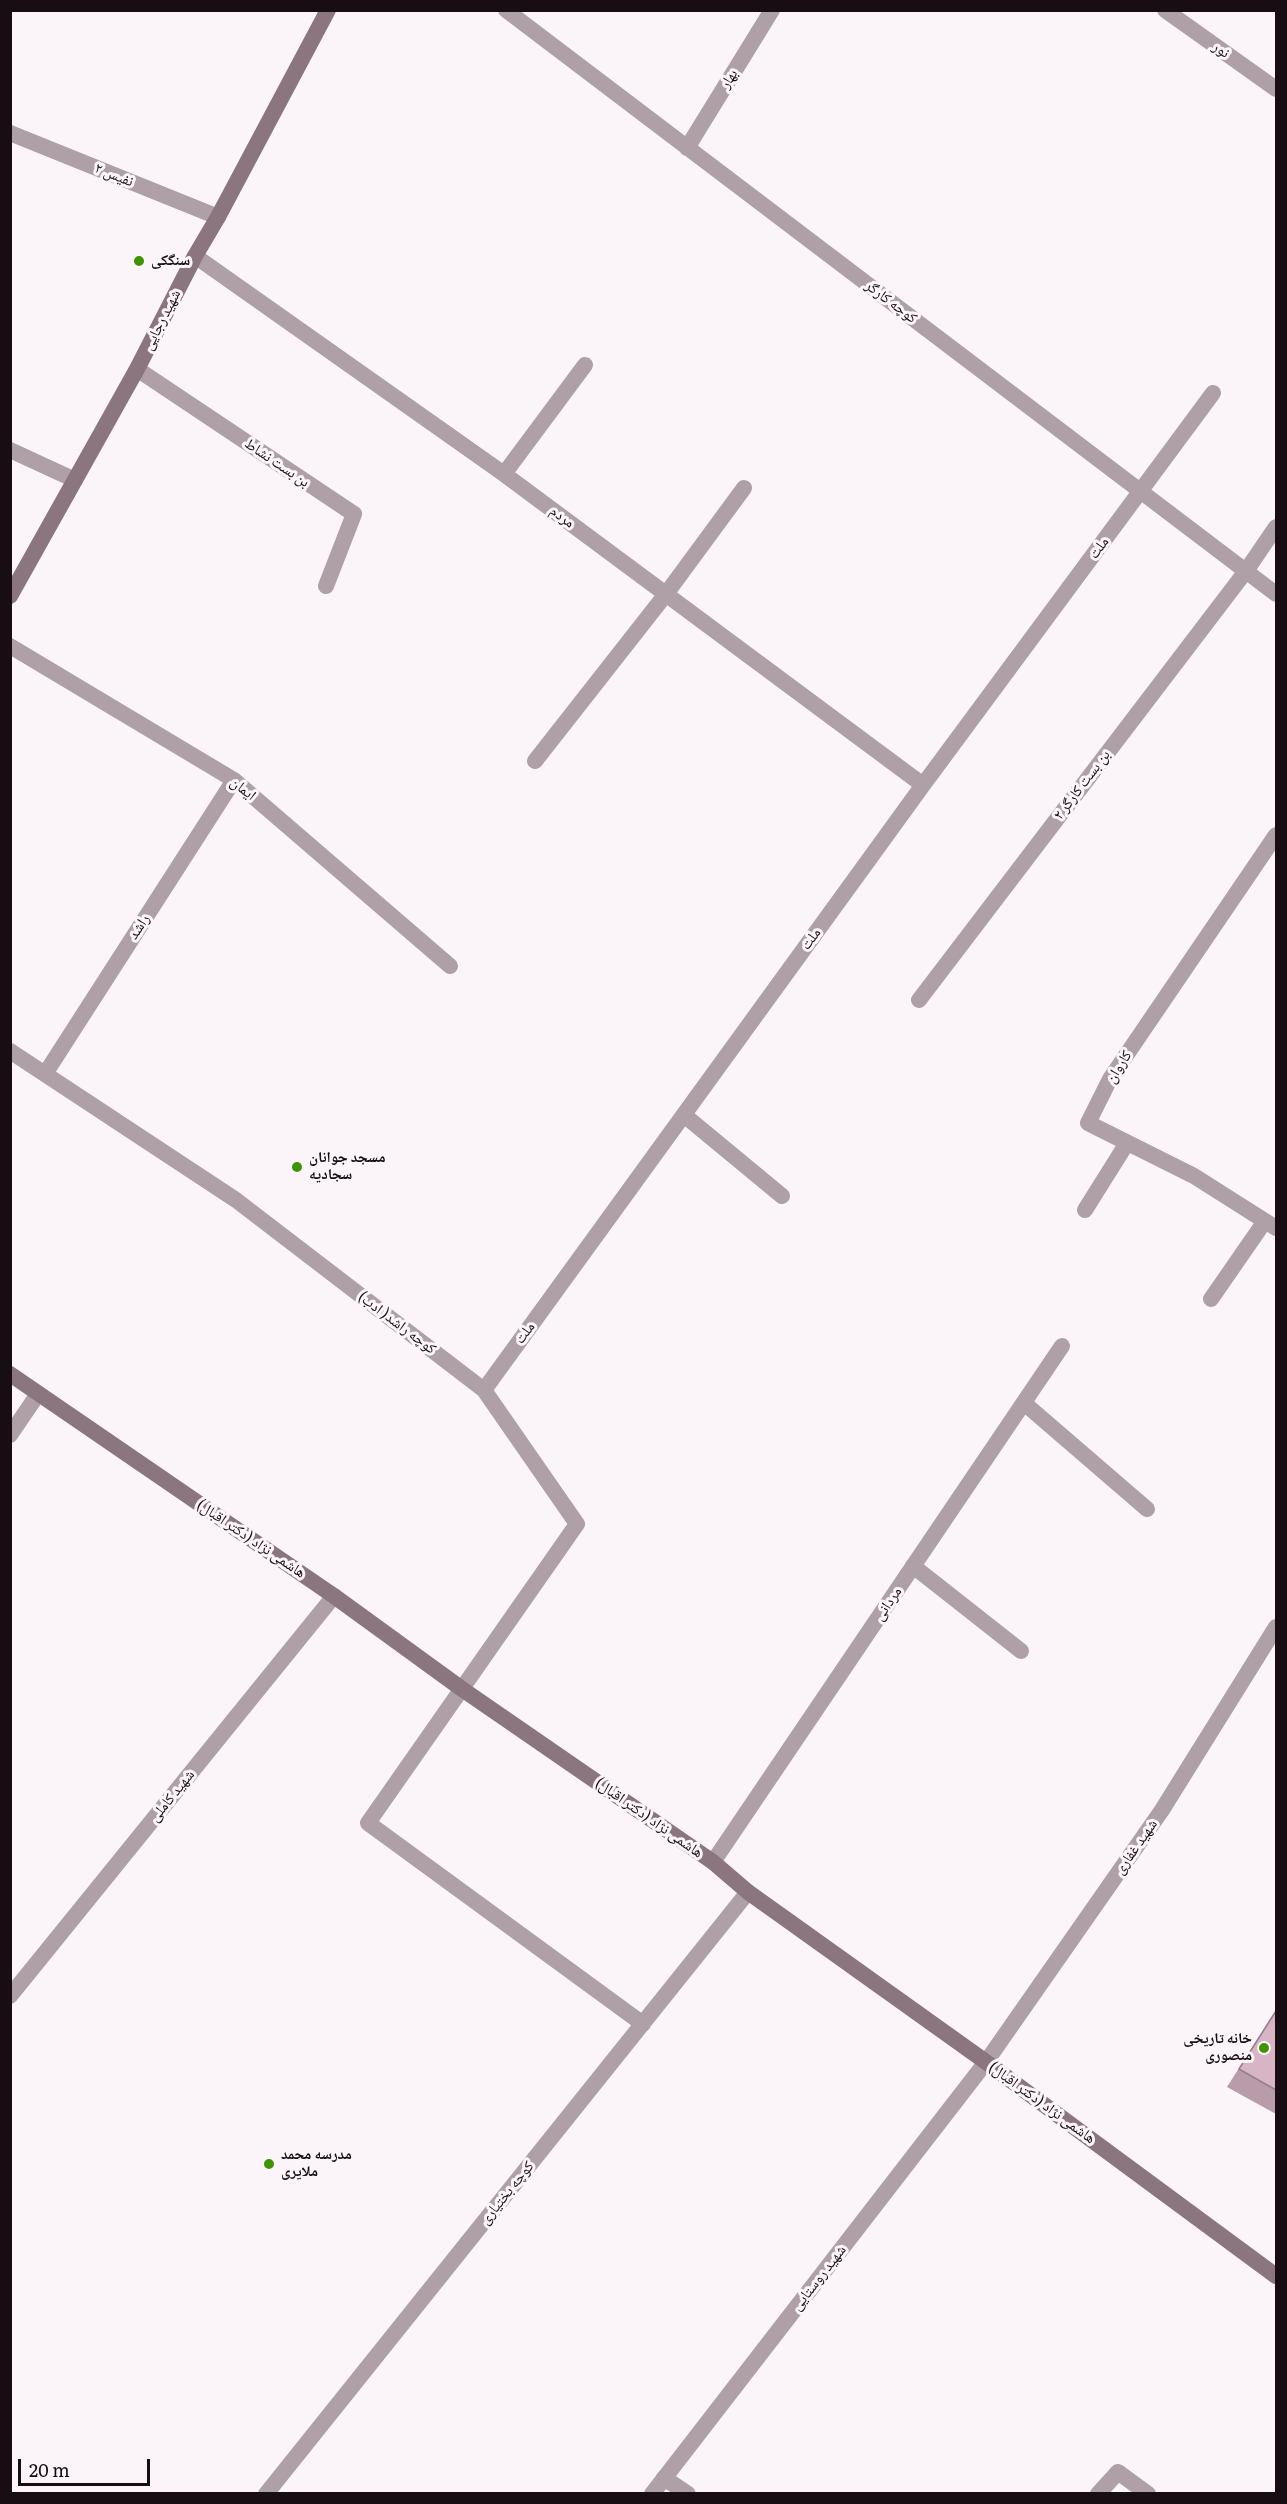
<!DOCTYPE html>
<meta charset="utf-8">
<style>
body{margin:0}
#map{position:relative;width:1287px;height:2504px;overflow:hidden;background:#fbf4f8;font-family:Literata,serif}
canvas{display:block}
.frame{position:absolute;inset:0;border:12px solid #180d12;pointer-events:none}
.scale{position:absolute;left:18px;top:2459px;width:132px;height:27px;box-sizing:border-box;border:3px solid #180d12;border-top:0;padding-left:8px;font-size:18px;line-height:21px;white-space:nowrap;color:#180d12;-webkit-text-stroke:4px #fbf4f8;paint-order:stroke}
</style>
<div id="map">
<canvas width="1287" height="2504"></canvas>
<div class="frame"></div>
<div class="scale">20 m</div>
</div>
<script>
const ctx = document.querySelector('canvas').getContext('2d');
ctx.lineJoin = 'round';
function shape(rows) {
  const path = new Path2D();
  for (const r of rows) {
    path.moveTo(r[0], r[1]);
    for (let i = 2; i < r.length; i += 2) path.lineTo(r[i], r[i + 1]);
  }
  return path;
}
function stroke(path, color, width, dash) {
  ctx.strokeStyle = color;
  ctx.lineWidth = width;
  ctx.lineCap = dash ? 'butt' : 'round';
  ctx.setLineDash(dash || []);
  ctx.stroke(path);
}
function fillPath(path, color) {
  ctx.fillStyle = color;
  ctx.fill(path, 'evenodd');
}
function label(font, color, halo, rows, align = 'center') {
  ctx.font = font + ' Literata,"Noto Naskh Arabic",serif';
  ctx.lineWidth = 6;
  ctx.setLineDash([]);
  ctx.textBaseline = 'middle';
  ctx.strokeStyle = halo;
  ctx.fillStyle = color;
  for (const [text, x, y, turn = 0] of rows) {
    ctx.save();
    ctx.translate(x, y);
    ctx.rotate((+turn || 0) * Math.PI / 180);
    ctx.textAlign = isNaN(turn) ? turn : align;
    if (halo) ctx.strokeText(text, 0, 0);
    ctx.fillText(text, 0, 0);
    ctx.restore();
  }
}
const service = shape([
 [913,1566,1021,1651]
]);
const minor = shape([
 [506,10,1276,594],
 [1165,10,1276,89],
 [10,133,218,217],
 [687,148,772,10],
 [195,256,504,474,923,785],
 [137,369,354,514,326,586],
 [10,450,75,480],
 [504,474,585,365],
 [10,646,234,780,450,966],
 [535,761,666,594,744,488],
 [1276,835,1110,1079,1088,1123,1194,1176,1276,1228],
 [919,1000,1246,571,1276,527],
 [10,1051,236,1200,484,1390,577,1524,368,1823,643,2024],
 [45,1074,234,780],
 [684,1115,782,1196],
 [1085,1210,1127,1143],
 [1211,1299,1265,1221],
 [484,1390,923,785,1213,393],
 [1024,1403,1147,1509],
 [10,1435,38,1394],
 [713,1862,1062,1346],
 [10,1996,334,1596],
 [986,2062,1162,1810,1276,1627],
 [664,2478,688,2494],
 [266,2494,748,1892],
 [1098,2494,1118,2472,1148,2494]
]);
const tertiary = shape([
 [652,2494,986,2062]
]);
const secondary = shape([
 [10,596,137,369,195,256,218,217,328,10],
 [10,1374,334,1596,462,1689,713,1862,748,1892,986,2062,1276,2276]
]);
const wall = shape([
 [1276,2010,1276,2114,1227,2087]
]);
const building = shape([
 [1276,2011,1276,2090,1239,2069,1276,2011]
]);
const markers = [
 [139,261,6,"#3e9403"],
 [297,1167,6,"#3e9403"],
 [1264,2048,6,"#3e9403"],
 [269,2164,6,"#3e9403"]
];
const streetNames = [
 ["نور",1221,50,35],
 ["بهار",729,79,-58],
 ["نفیس ۲",114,175,22],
 ["کوچه کارگر",891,302,37],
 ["شهید رجایی",162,320,-63],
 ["بن بست نشاط",277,463,34],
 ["مردم",562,517,36],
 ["ملت",1099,548,-54],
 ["بن بست کارگر ۲",1082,785,-53],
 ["ایمان",243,789,39],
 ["راشد",139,927,-57],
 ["ملت",811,939,-54],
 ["کاروان",1119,1067,-58],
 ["کوچه راشد( ادب)",397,1323,37],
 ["ملت",525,1333,-54],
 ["هاشمی نژاد (دکتر اقبال)",251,1539,34],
 ["مردانی",888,1604,-56],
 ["شهید کاملی",172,1796,-51],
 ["هاشمی نژاد (دکتر اقبال)",649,1818,35],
 ["شهید غفاری",1136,1847,-55],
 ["هاشمی نژاد (دکتر اقبال)",1042,2103,36],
 ["کوچه بختیاری",507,2193,-51],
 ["شهید روستایی",819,2278,-52]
];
const poiNames = [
 ["سنگکی",151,261],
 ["مسجد جوانان",309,1158],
 ["سجادیه",309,1175],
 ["خانه تاریخی",1252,2039,"right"],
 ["منصوری",1252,2056,"right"],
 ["مدرسه محمد",281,2155],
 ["ملایری",281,2172]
];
stroke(service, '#aea0a6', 16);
stroke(minor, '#aea0a6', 16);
stroke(tertiary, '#aea0a6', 16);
stroke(secondary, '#8b7680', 16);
fillPath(wall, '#b99ca9');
fillPath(building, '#d7b5c5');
stroke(building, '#967f8a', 1.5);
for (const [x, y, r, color] of markers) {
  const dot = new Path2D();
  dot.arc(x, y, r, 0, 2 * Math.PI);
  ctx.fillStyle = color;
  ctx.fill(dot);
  stroke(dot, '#fbf4f8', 2);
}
label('15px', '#180d12', '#fbf4f8', streetNames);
label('bold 15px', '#180d12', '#fbf4f8', poiNames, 'left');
</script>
